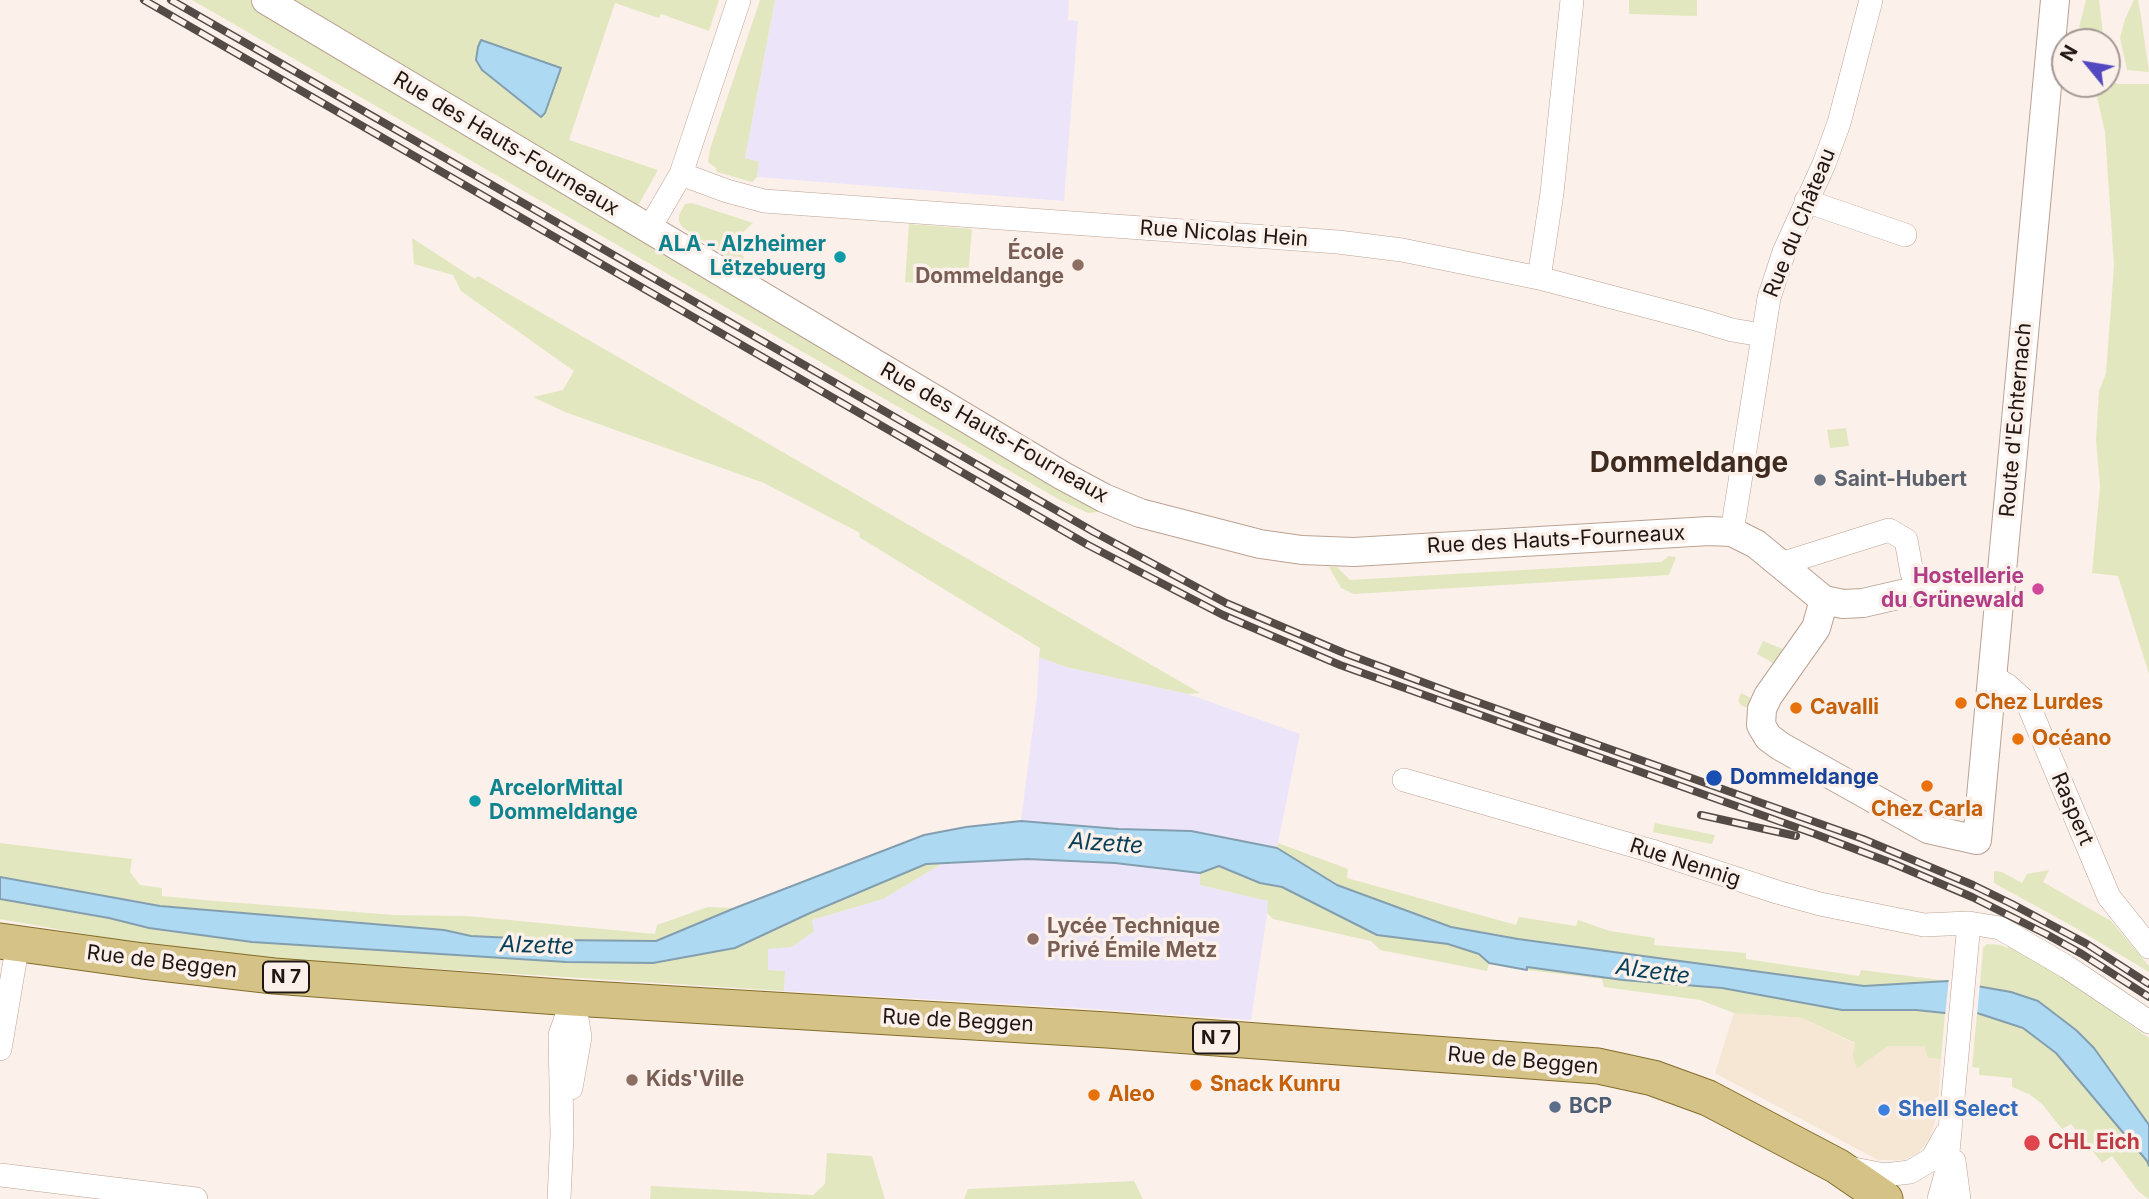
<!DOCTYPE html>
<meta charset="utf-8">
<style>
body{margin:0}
#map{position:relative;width:2149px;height:1199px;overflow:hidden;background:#fbf0ea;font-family:Inter,sans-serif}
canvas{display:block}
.north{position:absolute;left:2051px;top:28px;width:70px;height:70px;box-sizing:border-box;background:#fbf0ea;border:2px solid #a39994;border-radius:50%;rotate:300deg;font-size:19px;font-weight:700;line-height:28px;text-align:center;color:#201712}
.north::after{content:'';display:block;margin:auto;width:24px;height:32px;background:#5348bf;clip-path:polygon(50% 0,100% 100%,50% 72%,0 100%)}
</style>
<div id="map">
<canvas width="2149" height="1199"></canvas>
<div class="north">N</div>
</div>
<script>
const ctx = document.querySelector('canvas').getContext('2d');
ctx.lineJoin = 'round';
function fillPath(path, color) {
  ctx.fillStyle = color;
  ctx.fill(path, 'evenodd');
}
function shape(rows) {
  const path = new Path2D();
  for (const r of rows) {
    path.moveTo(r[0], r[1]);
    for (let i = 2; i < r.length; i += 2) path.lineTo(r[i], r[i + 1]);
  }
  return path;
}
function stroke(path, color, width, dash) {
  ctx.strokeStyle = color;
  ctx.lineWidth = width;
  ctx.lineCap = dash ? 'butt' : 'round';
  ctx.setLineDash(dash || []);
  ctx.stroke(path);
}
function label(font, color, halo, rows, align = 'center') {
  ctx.font = font + ' Inter,sans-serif';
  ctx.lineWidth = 7;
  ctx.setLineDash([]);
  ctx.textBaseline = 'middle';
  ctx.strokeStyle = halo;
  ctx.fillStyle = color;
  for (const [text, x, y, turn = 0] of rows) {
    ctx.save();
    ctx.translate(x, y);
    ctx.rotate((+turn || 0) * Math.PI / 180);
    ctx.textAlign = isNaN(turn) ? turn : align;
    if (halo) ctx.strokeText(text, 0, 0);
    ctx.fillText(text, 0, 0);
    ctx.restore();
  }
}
const commercial = shape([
 [1734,1013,1802,1018,1855,1044,1924,1046,1928,1058,1941,1059,1938,1110,1930,1139,1918,1153,1903,1160,1878,1160,1715,1073]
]);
const education = shape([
 [775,0,1069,0,1068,20,1078,21,1064,201,757,177,759,162,745,158],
 [1039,657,1066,667,1188,694,1300,734,1277,848,1191,831,1119,829,1021,821,1037,696],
 [1027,859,1115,863,1200,873,1200,885,1269,901,1251,1020,1079,1008,784,991,785,971,768,970,768,949,811,920,883,899,943,863]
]);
const green = shape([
 [192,0,719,0,709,31,661,14,659,18,615,3,569,140,658,170,631,218,1104,498,1097,512,1088,513,1060,500],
 [760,0,775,0,745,158,759,162,757,177,752,182,717,172,716,168,708,162,710,149],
 [1629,0,1697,0,1697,16,1629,14],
 [2086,0,2099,0,2104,42,2079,27],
 [2134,0,2138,0,2141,16,2149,72,2127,70,2120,38,2125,19],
 [2107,51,2110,75,2114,82,2118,84,2149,84,2149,674,2118,576,2092,573,2100,486,2096,440,2099,391,2106,373,2114,266,2105,132,2094,84,2107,84],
 [692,203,753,223,742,233,737,242,739,252,744,257,741,265,682,227,679,221,679,215,685,204],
 [909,224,972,229,967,287,905,282],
 [412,238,475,279,478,276,502,290,1200,693,1188,694,1066,667,1039,657,1040,648,859,537,860,533,764,483,565,412,533,397,563,390,574,371,461,291,453,275,414,264],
 [1846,428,1849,446,1830,448,1827,430],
 [1669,556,1676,557,1669,575,1354,594,1341,588,1329,567,1337,567,1350,580,1661,562],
 [1763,641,1788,651,1749,707,1745,707,1741,705,1738,701,1741,693,1751,698,1773,663,1757,654],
 [1655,823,1715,835,1712,844,1653,832],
 [0,843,132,859,130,872,140,885,162,888,162,896,215,901,394,915,467,916,655,934,657,925,708,907,735,908,656,941,554,940,471,936,444,930,160,906,0,877],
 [1278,843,1348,869,1347,878,1516,925,1519,917,1576,926,1578,920,1610,931,1655,938,1654,945,1746,953,1746,959,1859,976,1861,970,1948,981,1864,986,1518,939,1451,927,1337,885,1277,848],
 [943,863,883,899,812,920,814,931,792,947,768,949,768,970,785,971,784,991,251,957,146,945,0,919,0,899,109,918,149,928,252,942,566,962,735,948,810,913,926,864],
 [1219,866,1260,883,1282,887,1377,935,1448,944,1479,954,1489,963,1487,971,1380,950,1371,941,1273,919,1267,913,1268,901,1200,885,1200,873],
 [2049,870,2043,882,2111,921,2149,966,2149,972,2074,927,1994,883,1994,871,2002,872,2022,883,2027,874],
 [1987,944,2001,945,2007,948,2010,944,2061,975,2149,1038,2149,1125,2094,1048,2076,1030,2038,1001,1980,986,1983,948],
 [1527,967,1623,980,1722,988,1842,1010,1916,1010,1945,1013,1941,1059,1928,1058,1924,1046,1888,1046,1857,1068,1853,1056,1855,1043,1802,1018,1734,1013,1700,1000,1604,987,1602,979,1527,970],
 [1977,1013,2023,1028,2057,1053,2147,1161,2149,1166,2149,1199,2138,1191,2112,1156,2102,1163,2071,1124,2062,1129,2042,1104,2029,1094,2012,1087,2012,1078,1979,1075,1979,1068,1972,1067],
 [827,1153,872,1156,885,1199,650,1199,651,1186,813,1195,825,1184],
 [1134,1181,1143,1199,964,1199,968,1189]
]);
const water = shape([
 [481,40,561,68,545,113,541,117,482,70,476,60,478,47,481,40],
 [1021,821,1119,829,1191,831,1277,848,1337,885,1451,927,1518,939,1864,986,1948,981,2011,992,2038,1001,2076,1030,2094,1048,2149,1125,2149,1166,2147,1161,2056,1053,2023,1028,1977,1013,1945,1013,1916,1010,1842,1010,1722,988,1623,980,1527,967,1527,970,1489,963,1479,954,1448,944,1377,935,1282,887,1260,883,1219,866,1200,873,1115,863,1027,859,926,864,810,913,735,948,653,963,566,962,252,942,149,928,109,918,0,899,0,877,160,906,444,930,471,936,554,940,656,941,735,908,924,835,966,827,1021,821]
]);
const pier = shape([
 [1949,977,1980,983,1977,1016,1945,1017]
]);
const minor = shape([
 [681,174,727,191,764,201,1338,242,1402,250,1539,278,1699,320,1732,330,1762,335],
 [1806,201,1905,235],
 [649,229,681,174,739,0],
 [1539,278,1552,193,1572,0],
 [1732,532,1769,298,1784,252,1824,164,1839,123,1871,0],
 [1781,564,1889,530,1906,540,1912,573],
 [1992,676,2007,685,2028,704,2109,897,2149,947],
 [1404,780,1652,851,1777,892,1820,904,1924,925,1969,923,2000,928,2067,967,2149,1022],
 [0,1049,18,943],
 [571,1088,580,1037,574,1001],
 [1954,1161,1959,1199],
 [1849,1168,1884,1175,1910,1172,1932,1159,1946,1134],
 [0,1175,196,1199],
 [559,1199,562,1135,560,1035,573,998],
 [1939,1199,1946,1174,1969,923]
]);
const tertiary = shape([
 [266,0,1063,476,1104,498,1140,513,1260,544,1302,550,1354,552,1709,531,1732,532,1756,544,1824,600,1843,604,1863,603,1915,591,1977,584,2001,584],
 [1824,600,1816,628,1768,696,1762,709,1761,725,1768,737,1780,746,1928,829,1977,840,2055,0]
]);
const primary = shape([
 [0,941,143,961,274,976,573,998,1107,1030,1598,1066,1653,1078,1708,1098,1837,1166,1885,1199]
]);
const rail = shape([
 [144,0,1088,545,1223,615,1340,665,1815,834,1892,863,1972,897,2046,934,2082,954,2149,997],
 [171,0,1094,532,1226,603,1344,653,1452,693,1863,839,1973,885,2012,904,2087,944,2149,984],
 [1701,815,1796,836]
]);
const markers = [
 [840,257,7,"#0f9aa8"],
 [1078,265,7,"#8d6e63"],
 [1820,480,7,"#6b7280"],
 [2038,589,7,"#d1479c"],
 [1961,703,7,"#e8710a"],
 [1796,708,7,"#e8710a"],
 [2018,739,7,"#e8710a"],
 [1714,778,9,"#1a4fb4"],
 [1927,786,7,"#e8710a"],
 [475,801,7,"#0f9aa8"],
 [1033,939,7,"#8d6e63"],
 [632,1080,7,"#8d6e63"],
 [1196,1085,7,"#e8710a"],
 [1094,1095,7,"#e8710a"],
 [1555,1107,7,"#5c6f8a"],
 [1884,1110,7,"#3f7fe0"],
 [2032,1143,9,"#e0444e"]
];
const shields = [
 [286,977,46],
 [1216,1038,46]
];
const shieldNames = [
 ["N 7",286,977],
 ["N 7",1216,1038]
];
const streetNames = [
 ["Rue des Hauts-Fourneaux",506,144,31],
 ["Rue du Château",1800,223,-68],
 ["Rue Nicolas Hein",1224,234,4],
 ["Route d'Echternach",2016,420,-85],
 ["Rue des Hauts-Fourneaux",994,433,30],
 ["Rue des Hauts-Fourneaux",1556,540,-3],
 ["Raspert",2072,809,67],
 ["Rue Nennig",1685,863,18],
 ["Rue de Beggen",162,962,7],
 ["Rue de Beggen",958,1021,3],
 ["Rue de Beggen",1523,1061,5]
];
const cultureNames = [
 ["ALA - Alzheimer",826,245],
 ["Lëtzebuerg",826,269],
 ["ArcelorMittal",489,789,"left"],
 ["Dommeldange",489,813,"left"]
];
const educationNames = [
 ["École",1064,253,"right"],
 ["Dommeldange",1064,277,"right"],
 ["Lycée Technique",1047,927],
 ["Privé Émile Metz",1047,951],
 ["Kids'Ville",646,1080]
];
const worshipNames = [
 ["Saint-Hubert",1834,480]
];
const hotelNames = [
 ["Hostellerie",2024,577],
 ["du Grünewald",2024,601]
];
const foodNames = [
 ["Chez Lurdes",1975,703],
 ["Cavalli",1810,708],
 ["Océano",2032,739],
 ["Chez Carla",1927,810,"center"],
 ["Snack Kunru",1210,1085],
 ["Aleo",1108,1095]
];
const transitNames = [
 ["Dommeldange",1730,778]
];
const serviceNames = [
 ["BCP",1569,1107]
];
const shopNames = [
 ["Shell Select",1898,1110]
];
const healthNames = [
 ["CHL Eich",2048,1143]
];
const waterNames = [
 ["Alzette",1106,844,4],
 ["Alzette",537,946,2],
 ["Alzette",1653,972,8]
];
const districtNames = [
 ["Dommeldange",1689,464]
];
fillPath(commercial, '#f6e6d4');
fillPath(education, '#ece5fa');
fillPath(green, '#e3e7bf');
fillPath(water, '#aed9f2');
stroke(water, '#839faf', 2);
fillPath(pier, '#fbf0ea');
stroke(minor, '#bba293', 24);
stroke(tertiary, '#bba293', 30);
stroke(primary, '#836c29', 37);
stroke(minor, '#fff', 23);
stroke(tertiary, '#fff', 28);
stroke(primary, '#d5c286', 35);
stroke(rail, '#544b46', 8);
stroke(rail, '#fbf0ea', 5, [16]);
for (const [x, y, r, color] of markers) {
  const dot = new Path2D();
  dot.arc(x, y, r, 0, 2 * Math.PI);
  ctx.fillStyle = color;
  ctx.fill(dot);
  stroke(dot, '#fbf0ea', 2.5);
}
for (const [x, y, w] of shields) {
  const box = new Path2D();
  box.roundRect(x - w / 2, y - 15.5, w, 31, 5);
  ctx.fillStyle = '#fbf0ea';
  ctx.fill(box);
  stroke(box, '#201712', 2);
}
label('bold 19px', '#201712', null, shieldNames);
label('21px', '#201712', '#fbf0ea', streetNames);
label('bold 21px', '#0d838f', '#fbf0ea', cultureNames, 'right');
label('bold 21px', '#785e54', '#fbf0ea', educationNames, 'left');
label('bold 21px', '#5b616d', '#fbf0ea', worshipNames, 'left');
label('bold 21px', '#b23c85', '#fbf0ea', hotelNames, 'right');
label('bold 21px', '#c56008', '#fbf0ea', foodNames, 'left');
label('bold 21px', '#164399', '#fbf0ea', transitNames, 'left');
label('bold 21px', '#4e5e75', '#fbf0ea', serviceNames, 'left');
label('bold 21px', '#366cbe', '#fbf0ea', shopNames, 'left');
label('bold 21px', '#be3a42', '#fbf0ea', healthNames, 'left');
label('italic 23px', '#073f59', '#fbf0ea', waterNames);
label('bold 28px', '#3e2a1e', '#fbf0ea', districtNames);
</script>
